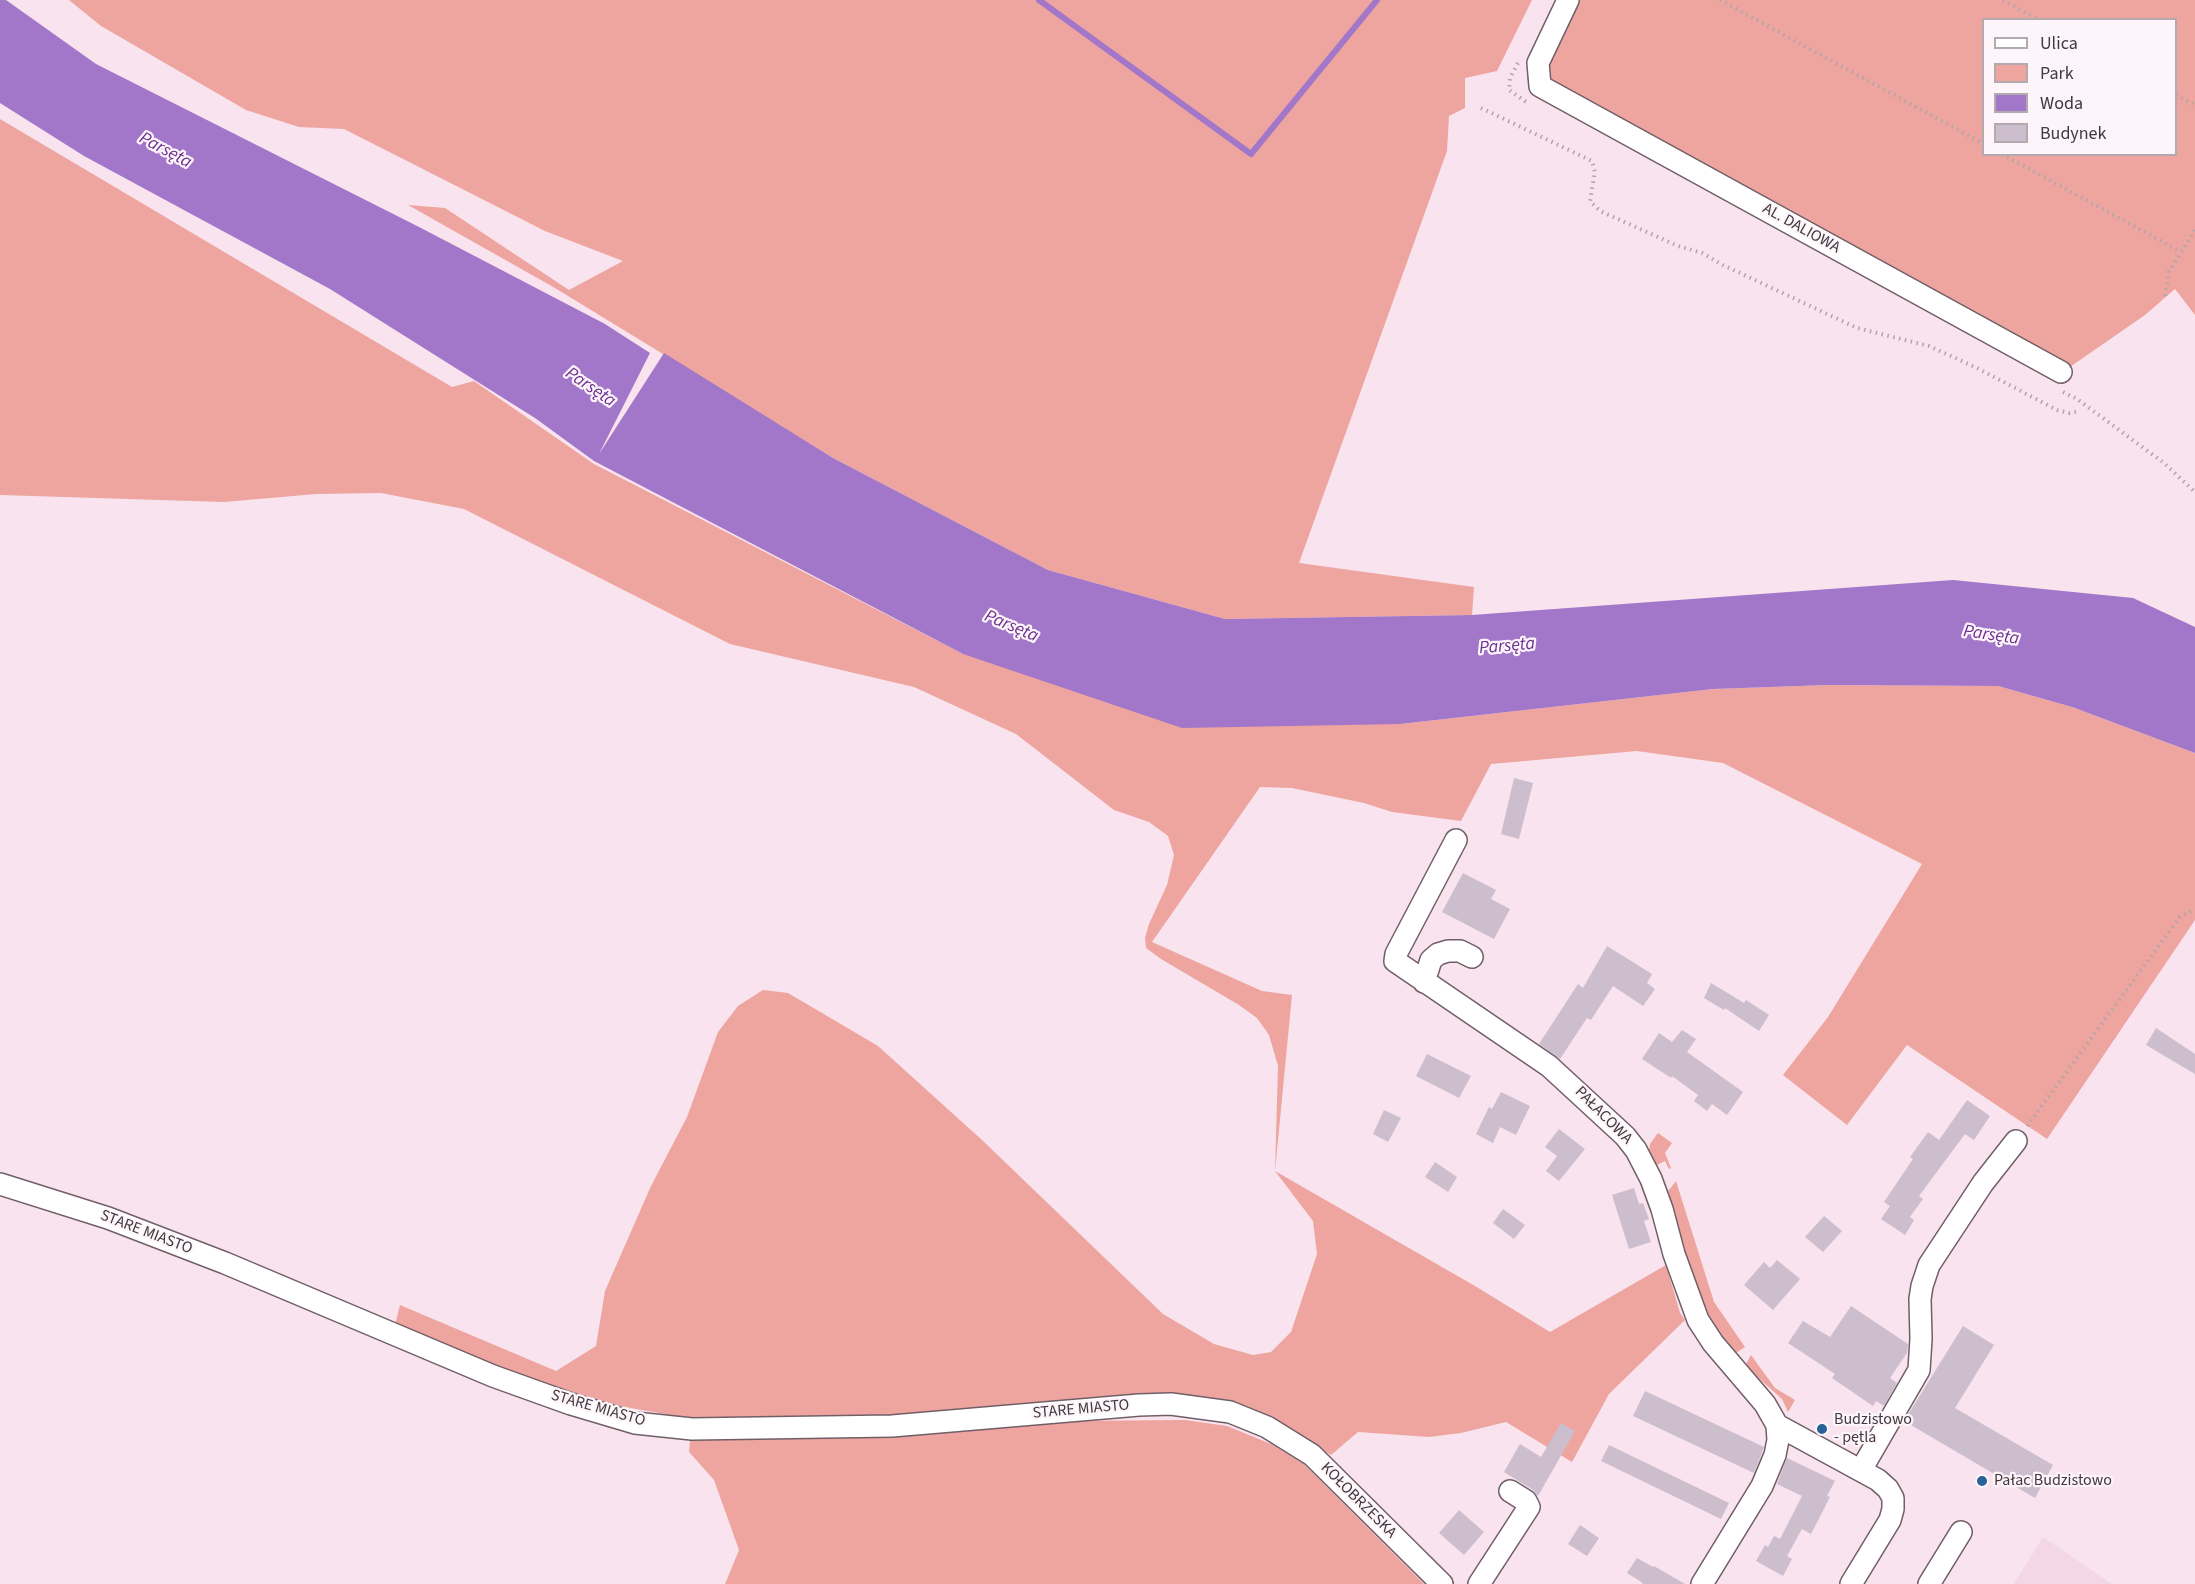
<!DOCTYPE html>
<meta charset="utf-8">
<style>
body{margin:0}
#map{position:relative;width:2195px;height:1584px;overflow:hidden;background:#f8e3ee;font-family:"Source Sans 3",sans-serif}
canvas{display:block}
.legend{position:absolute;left:1982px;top:18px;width:195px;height:138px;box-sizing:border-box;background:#fdf5f9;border:2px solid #b2aaae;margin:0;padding:8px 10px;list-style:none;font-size:18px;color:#41393d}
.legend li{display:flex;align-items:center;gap:12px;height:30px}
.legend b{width:30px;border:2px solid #b2aaae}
</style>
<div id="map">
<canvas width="2195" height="1584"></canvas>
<ul class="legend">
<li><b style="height:8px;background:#fff"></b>Ulica</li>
<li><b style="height:16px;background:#eea59f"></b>Park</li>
<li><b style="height:16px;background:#a277c9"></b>Woda</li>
<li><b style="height:16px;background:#cdbecd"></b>Budynek</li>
</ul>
</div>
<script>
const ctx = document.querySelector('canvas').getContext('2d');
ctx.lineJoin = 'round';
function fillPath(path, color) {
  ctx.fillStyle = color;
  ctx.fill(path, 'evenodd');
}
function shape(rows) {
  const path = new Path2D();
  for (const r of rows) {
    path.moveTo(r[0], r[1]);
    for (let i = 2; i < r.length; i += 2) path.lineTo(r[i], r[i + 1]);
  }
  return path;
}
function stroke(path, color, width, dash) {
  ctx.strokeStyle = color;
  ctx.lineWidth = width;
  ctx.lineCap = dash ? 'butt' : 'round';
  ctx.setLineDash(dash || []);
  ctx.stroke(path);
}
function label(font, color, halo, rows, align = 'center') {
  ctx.font = font + ' "Source Sans 3",sans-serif';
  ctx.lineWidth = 4.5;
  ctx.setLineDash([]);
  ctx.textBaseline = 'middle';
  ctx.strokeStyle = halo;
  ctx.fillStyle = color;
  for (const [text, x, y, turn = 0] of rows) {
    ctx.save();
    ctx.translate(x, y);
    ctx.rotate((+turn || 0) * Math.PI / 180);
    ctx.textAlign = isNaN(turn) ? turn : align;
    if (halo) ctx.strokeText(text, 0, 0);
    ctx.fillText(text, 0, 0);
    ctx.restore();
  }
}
const built = shape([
 [2043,1537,2112,1584,2014,1584]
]);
const green = shape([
 [69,0,1532,0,1497,71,1465,78,1465,108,1449,116,1447,151,1299,563,1474,587,1472,615,1225,619,1048,570,833,458,555,288,408,205,445,208,569,290,623,261,545,231,344,129,299,127,246,110,101,26],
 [1562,0,2195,0,2195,315,2175,289,2145,315,2054,378,1532,91,1527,79,1531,63],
 [1984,20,2176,20,2176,154,1984,154],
 [0,119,452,387,474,381,594,464,963,654,1400,724,1713,689,1828,685,1998,686,2072,707,2195,753,2195,920,2047,1139,1907,1045,1847,1125,1783,1075,1828,1017,1922,864,1723,763,1637,751,1491,764,1461,821,1392,812,1364,803,1292,788,1260,787,1152,942,1262,991,1292,995,1275,1171,1475,1286,1550,1332,1666,1265,1680,1313,1685,1320,1609,1394,1572,1462,1506,1422,1461,1433,1429,1437,1358,1432,1331,1455,1256,1410,1236,1403,1180,1399,1063,1421,1185,1420,1227,1426,1271,1444,1304,1464,1424,1584,725,1584,739,1550,714,1480,689,1452,692,1419,581,1399,395,1325,400,1305,556,1371,596,1346,605,1291,651,1186,687,1117,718,1032,738,1006,763,990,788,993,878,1046,982,1140,1163,1314,1214,1344,1253,1355,1271,1352,1291,1332,1317,1254,1313,1221,1275,1171,1278,1066,1269,1035,1257,1018,1239,1005,1161,959,1146,948,1145,938,1149,924,1167,885,1174,855,1168,836,1149,822,1114,810,1016,734,914,687,730,644,464,509,381,493,316,494,224,502,0,495],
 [1658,1133,1672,1143,1665,1153,1671,1168,1669,1169,1665,1161,1657,1165,1662,1175,1657,1175,1648,1157,1650,1144],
 [1676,1181,1714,1302,1745,1347,1733,1355,1706,1316,1665,1195],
 [1751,1355,1775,1388,1795,1400,1788,1412,1782,1399,1745,1366]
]);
const water = shape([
 [0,0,6,0,96,64,421,228,605,324,650,353,599,454,664,353,833,458,1048,570,1225,619,1472,615,1953,580,2133,598,2195,627,2195,753,2072,707,1998,686,1828,685,1713,689,1400,724,1182,728,963,654,594,461,535,418,330,289,84,156,0,103]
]);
const stream = shape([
 [1039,0,1251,154,1377,0]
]);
const building = shape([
 [1514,778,1533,783,1519,839,1501,834],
 [1463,873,1496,890,1491,899,1510,909,1494,939,1442,912],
 [1607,946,1652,974,1647,983,1655,989,1643,1006,1613,986,1591,1020,1587,1018,1560,1059,1539,1044,1578,984,1583,988],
 [1711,983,1744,1003,1746,1000,1769,1015,1759,1031,1725,1008,1724,1010,1704,998],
 [2156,1028,2195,1054,2195,1074,2146,1045],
 [1682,1030,1696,1039,1687,1052,1743,1092,1727,1115,1712,1104,1707,1111,1694,1101,1698,1095,1672,1076,1671,1078,1642,1059,1659,1033,1672,1042],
 [1427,1054,1471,1076,1459,1098,1416,1076],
 [1501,1092,1530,1106,1516,1135,1500,1127,1493,1143,1476,1134,1489,1107,1492,1109],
 [1967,1100,1990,1116,1974,1140,1965,1134,1919,1196,1923,1199,1910,1217,1914,1220,1905,1235,1881,1219,1890,1206,1884,1202,1913,1159,1910,1157,1928,1132,1939,1140],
 [1384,1110,1401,1118,1388,1142,1373,1134],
 [1559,1129,1585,1149,1559,1181,1546,1171,1557,1156,1545,1147],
 [1435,1162,1457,1177,1448,1192,1425,1177],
 [1634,1188,1639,1204,1643,1203,1649,1219,1644,1221,1651,1242,1629,1249,1612,1195],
 [1503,1209,1525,1225,1514,1239,1493,1223],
 [1824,1216,1842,1231,1823,1252,1805,1237],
 [1777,1260,1800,1279,1773,1310,1744,1285,1764,1262,1770,1268],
 [1851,1306,1908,1344,1907,1353,1890,1378,1897,1383,1884,1406,1876,1401,1873,1406,1832,1378,1835,1374,1788,1343,1803,1321,1830,1337],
 [1963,1326,1994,1345,1955,1408,2053,1465,2035,1498,1904,1421],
 [1645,1391,1764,1447,1754,1473,1633,1416],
 [1561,1423,1575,1431,1538,1496,1533,1490,1504,1472,1520,1444,1541,1457],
 [1609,1445,1729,1503,1721,1519,1601,1461],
 [1787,1458,1835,1481,1827,1496,1830,1497,1811,1534,1802,1529,1787,1556,1792,1559,1783,1576,1756,1561,1765,1545,1768,1547,1774,1536,1780,1539,1802,1496,1777,1484],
 [1459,1510,1484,1532,1464,1555,1439,1533],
 [1580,1525,1599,1538,1587,1556,1568,1544],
 [1637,1558,1653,1567,1654,1566,1685,1584,1642,1584,1643,1583,1627,1573]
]);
const path = shape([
 [1720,0,1984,144],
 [2003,0,2039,20],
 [1518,63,1510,78,1509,90,1526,102],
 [2176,95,2195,105],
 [1481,108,1592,161,1595,172,1590,201,1600,211,1678,246,1702,253,1723,265,1857,328,1929,346,1977,368,2057,410,2069,413,2080,411],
 [2002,154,2181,252],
 [2165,296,2169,272,2195,230],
 [2063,392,2077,399,2164,463,2195,492],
 [2027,1126,2180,917,2195,909]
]);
const minor = shape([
 [1568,0,1538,63,1540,86,2061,372],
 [1456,840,1396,954,1395,961,1549,1066,1625,1136,1636,1150,1651,1179,1662,1209,1674,1254,1698,1320,1713,1343,1765,1404,1777,1425,1778,1440,1775,1455,1762,1486,1702,1584],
 [1424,982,1431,960,1438,954,1448,951,1460,951,1472,957],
 [0,1184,108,1218,225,1263,493,1376,571,1404,635,1423,692,1429,892,1426,1139,1405,1171,1404,1230,1412,1267,1427,1312,1455,1442,1584],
 [1777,1425,1878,1480,1888,1489,1893,1498,1893,1509,1890,1520,1851,1584],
 [1861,1470,1919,1370,1921,1339,1920,1299,1922,1286,1929,1265,1983,1183,2016,1141],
 [1479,1584,1529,1507,1526,1501,1510,1491],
 [1929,1584,1961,1532]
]);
const markers = [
 [1822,1429,6,"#276299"],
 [1982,1481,6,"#276299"]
];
const streetNames = [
 ["AL. DALIOWA",1801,229,29],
 ["PAŁACOWA",1603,1116,45],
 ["STARE MIASTO",146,1233,21],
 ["STARE MIASTO",598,1409,16],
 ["STARE MIASTO",1081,1410,-5],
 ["KOŁOBRZESKA",1358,1501,45]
];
const poiNames = [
 ["Budzistowo",1834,1420],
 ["- pętla",1834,1438],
 ["Pałac Budzistowo",1994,1481]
];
const waterNames = [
 ["Parsęta",165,151,28],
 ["Parsęta",590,388,34],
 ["Parsęta",1011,627,23],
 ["Parsęta",1991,636,8],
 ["Parsęta",1507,647,-5]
];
fillPath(built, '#f4d7e6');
fillPath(green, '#eea59f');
fillPath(water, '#a277c9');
stroke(stream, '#a277c9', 6);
fillPath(building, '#cdbecd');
stroke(minor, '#715f68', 24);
stroke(path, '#b3a3ab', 4, [1.5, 4.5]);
stroke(minor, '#fff', 21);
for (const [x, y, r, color] of markers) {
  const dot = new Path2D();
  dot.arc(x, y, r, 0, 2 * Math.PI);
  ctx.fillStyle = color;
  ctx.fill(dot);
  stroke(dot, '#fdf5f9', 2);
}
label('16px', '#41393d', '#fdf5f9', streetNames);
label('16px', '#41393d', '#fdf5f9', poiNames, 'left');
label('italic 18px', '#682f92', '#fdf5f9', waterNames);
</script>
